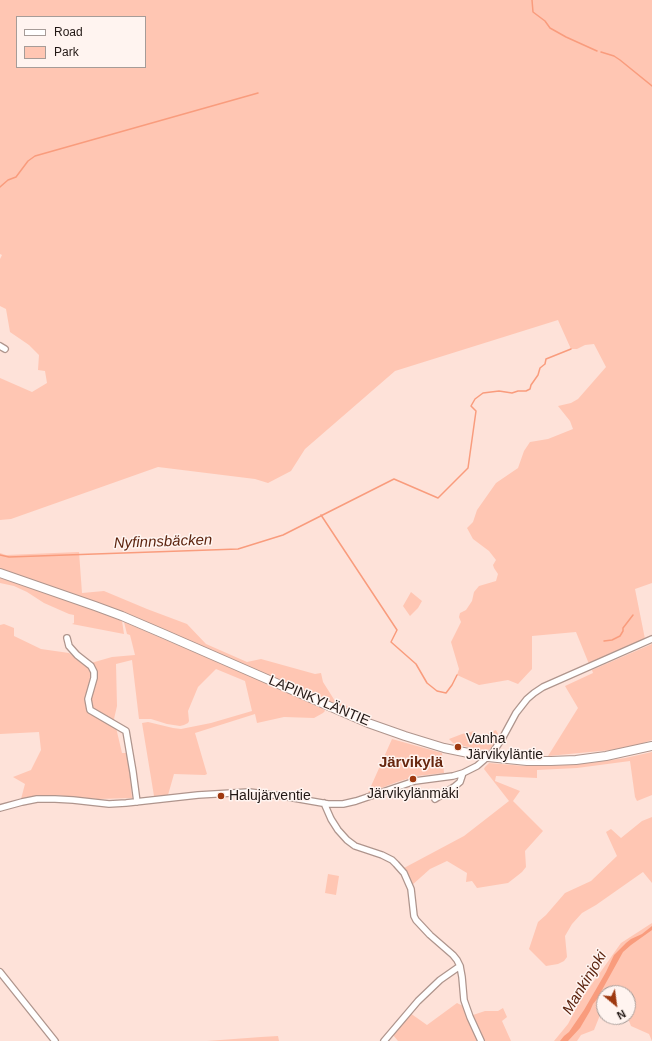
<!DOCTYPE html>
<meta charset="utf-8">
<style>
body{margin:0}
#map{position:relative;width:652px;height:1041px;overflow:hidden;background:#fee2d9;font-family:Helvetica,sans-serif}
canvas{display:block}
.legend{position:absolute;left:16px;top:16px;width:130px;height:52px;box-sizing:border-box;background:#fff4f0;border:1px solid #a69c98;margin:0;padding:5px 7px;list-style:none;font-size:12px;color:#211714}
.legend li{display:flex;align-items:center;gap:8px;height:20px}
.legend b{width:20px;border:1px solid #a69c98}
.north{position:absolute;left:596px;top:985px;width:40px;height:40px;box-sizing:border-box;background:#fff4f0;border:1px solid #a69c98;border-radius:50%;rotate:151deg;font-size:11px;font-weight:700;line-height:16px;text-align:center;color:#211714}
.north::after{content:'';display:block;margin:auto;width:14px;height:18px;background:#9e3910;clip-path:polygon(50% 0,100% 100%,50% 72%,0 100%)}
</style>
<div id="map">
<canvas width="652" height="1041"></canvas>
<ul class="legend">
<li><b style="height:5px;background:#fff"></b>Road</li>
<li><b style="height:11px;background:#ffc6b3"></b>Park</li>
</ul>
<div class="north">N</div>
</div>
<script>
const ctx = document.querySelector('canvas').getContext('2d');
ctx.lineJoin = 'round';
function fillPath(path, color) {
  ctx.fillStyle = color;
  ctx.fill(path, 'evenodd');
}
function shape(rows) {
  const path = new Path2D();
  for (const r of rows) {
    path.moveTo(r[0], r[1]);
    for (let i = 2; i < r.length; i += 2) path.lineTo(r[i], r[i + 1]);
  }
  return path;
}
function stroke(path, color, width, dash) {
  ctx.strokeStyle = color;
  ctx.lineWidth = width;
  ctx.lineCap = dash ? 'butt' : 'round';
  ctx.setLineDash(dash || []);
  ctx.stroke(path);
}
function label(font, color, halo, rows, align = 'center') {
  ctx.font = font + ' Helvetica,sans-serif';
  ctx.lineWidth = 3;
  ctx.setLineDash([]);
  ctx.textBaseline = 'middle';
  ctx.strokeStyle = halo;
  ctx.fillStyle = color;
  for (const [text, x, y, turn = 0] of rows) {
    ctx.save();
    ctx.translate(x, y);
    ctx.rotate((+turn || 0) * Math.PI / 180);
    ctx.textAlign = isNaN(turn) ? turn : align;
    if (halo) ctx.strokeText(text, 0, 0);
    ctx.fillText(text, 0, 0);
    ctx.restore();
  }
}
const green = shape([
 [0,0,652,0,652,583,635,589,645,639,589,664,576,632,532,636,532,669,518,684,508,680,479,685,457,675,459,669,451,642,461,622,459,617,460,613,466,610,472,601,474,592,479,586,496,581,498,574,494,568,493,565,496,560,489,551,473,539,467,528,473,522,477,510,496,483,518,468,524,451,530,442,548,439,573,429,570,421,558,406,571,403,578,399,606,367,594,344,585,345,577,349,571,349,558,320,395,371,305,449,291,471,268,483,255,479,158,467,11,519,0,520,0,378,32,392,47,383,45,371,38,370,39,355,29,345,10,332,6,309,0,306,0,259,2,255,0,254],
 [17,17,145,17,145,67,17,67],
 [79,552,82,593,104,591,147,609,187,624,206,644,247,662,261,659,315,674,321,673,323,682,335,701,364,713,361,716,145,622,102,604,0,570,0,553,6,555],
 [0,578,67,600,122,621,124,634,72,624,74,623,74,615,69,614,44,603,27,592,14,586,0,583],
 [411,592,422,601,418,608,410,616,403,606],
 [124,622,322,707,325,711,323,713,314,718,284,717,257,723,255,714,195,733,207,774,205,775,174,774,168,795,154,796,142,723,148,722,173,728,181,729,211,723,252,711,245,681,216,669,198,687,188,711,189,721,188,723,184,725,180,726,167,724,151,719,139,719,132,660,116,664,117,706,114,719,122,753,128,753,132,798,98,799,53,795,21,799,25,784,13,777,31,770,41,750,39,732,0,734,0,625,4,624,14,628,14,636,41,649,69,653,84,665,112,657,135,655,130,635,127,634],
 [652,644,652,740,637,745,611,750,548,756,578,708,565,686,593,673,592,670],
 [496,730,500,738,492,747,487,751,482,751,453,743,449,739,462,734,474,731,478,738],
 [392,739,442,753,444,773,417,776,397,782,368,793],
 [652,752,652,795,637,801,635,797,630,761,577,768,537,770,537,778,496,776,495,781,520,791,513,801,543,831,525,851,526,867,522,872,517,876,508,883,477,888,472,881,466,882,467,873,447,861,430,869,411,886,407,874,404,868,464,836,509,801,484,769,485,767,489,763,524,766,565,765,597,762,625,758],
 [652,817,652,883,643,872,596,905,582,913,572,924,565,936,567,957,564,961,558,964,546,966,529,949,538,922,546,915,565,893,591,881,617,856,606,832,611,829,621,838,642,821],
 [328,874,339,876,336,895,325,893],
 [652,923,652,1041,649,1034,631,1026,629,1021,622,1017,628,1017,628,993,605,993,604,995,604,1008,598,1005,600,1015,594,1030,581,1035,577,1041,554,1041,568,1024,580,1001,621,943],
 [457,1003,463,1006,477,1041,398,1041,393,1035,410,1013,427,1025],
 [503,1008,507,1017,502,1021,511,1041,485,1041,473,1015,485,1011,498,1011],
 [278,1036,279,1041,207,1041,261,1037]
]);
const water = shape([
 [652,926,652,930,631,945,623,952,597,999,593,1004,590,1011,580,1028,568,1041,560,1041,564,1036,569,1032,584,1010,606,972,614,955,626,943,631,939,642,934]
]);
const stream = shape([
 [532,0,533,12,545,21,550,28,566,37,597,51],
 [601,52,614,56,620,60,652,86],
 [0,187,8,180,16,177,28,161,35,156,258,93],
 [321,515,397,630,391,642,416,664,427,683,437,691,446,693,452,685,457,675],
 [0,555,9,557,238,549,283,535,394,479,438,498,468,468,476,411,471,406,475,399,483,393,499,391,512,393,518,391,526,391,530,389,531,385,538,375,540,368,545,364,546,359,571,349],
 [604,641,612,640,620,636,623,631,623,628,633,615]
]);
const minor = shape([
 [0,346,5,349],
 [67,638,69,646,77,655,91,666,94,672,94,678,88,699,90,710,126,731,133,772,137,802],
 [435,799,454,787,460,782,463,773],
 [324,803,331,819,338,830,347,840,355,846,382,855,392,860,396,864,404,873,411,889,414,916,416,920,430,935,453,955,457,960,460,966,462,977,464,1000,470,1017,481,1041],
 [0,808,22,802,37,799,55,799,73,800,109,804,126,803,198,795,249,792,282,796,328,804,343,804,356,801,415,781,453,776,463,773,477,766,493,752,503,737,516,713,527,699,534,693,543,687,652,639],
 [0,972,55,1041],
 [384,1041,418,1001,440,980,460,966]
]);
const secondary = shape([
 [0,573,95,606,122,616,164,634,331,707,368,723,405,736,444,748,488,757,527,761,551,761,576,760,606,756,652,746]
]);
const markers = [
 [458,747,4,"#9e3910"],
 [413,779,4,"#9e3910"],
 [221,796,4,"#9e3910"]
];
const streetNames = [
 ["LAPINKYLÄNTIE",319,701,23]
];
const poiNames = [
 ["Vanha",466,739],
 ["Järvikyläntie",466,755],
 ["Järvikylänmäki",413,794,"center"],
 ["Halujärventie",229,796]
];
const waterNames = [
 ["Nyfinnsbäcken",163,542,-2],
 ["Mankinjoki",585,983,-59]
];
const neighbourhoodNames = [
 ["Järvikylä",411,763]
];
fillPath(green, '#ffc6b3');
fillPath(water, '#f99c7d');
stroke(stream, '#f99c7d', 1.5);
stroke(minor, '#af958d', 8);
stroke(secondary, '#af958d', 10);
stroke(minor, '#fff', 5.5);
stroke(secondary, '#fff', 8);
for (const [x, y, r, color] of markers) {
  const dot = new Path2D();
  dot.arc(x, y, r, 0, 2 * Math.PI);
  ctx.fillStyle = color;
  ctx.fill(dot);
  stroke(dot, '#fff4f0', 1.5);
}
label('14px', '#211714', '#fff4f0', streetNames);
label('14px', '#211714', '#fff4f0', poiNames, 'left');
label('italic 15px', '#5d240f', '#fff4f0', waterNames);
label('bold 15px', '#67260e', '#fff4f0', neighbourhoodNames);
</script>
